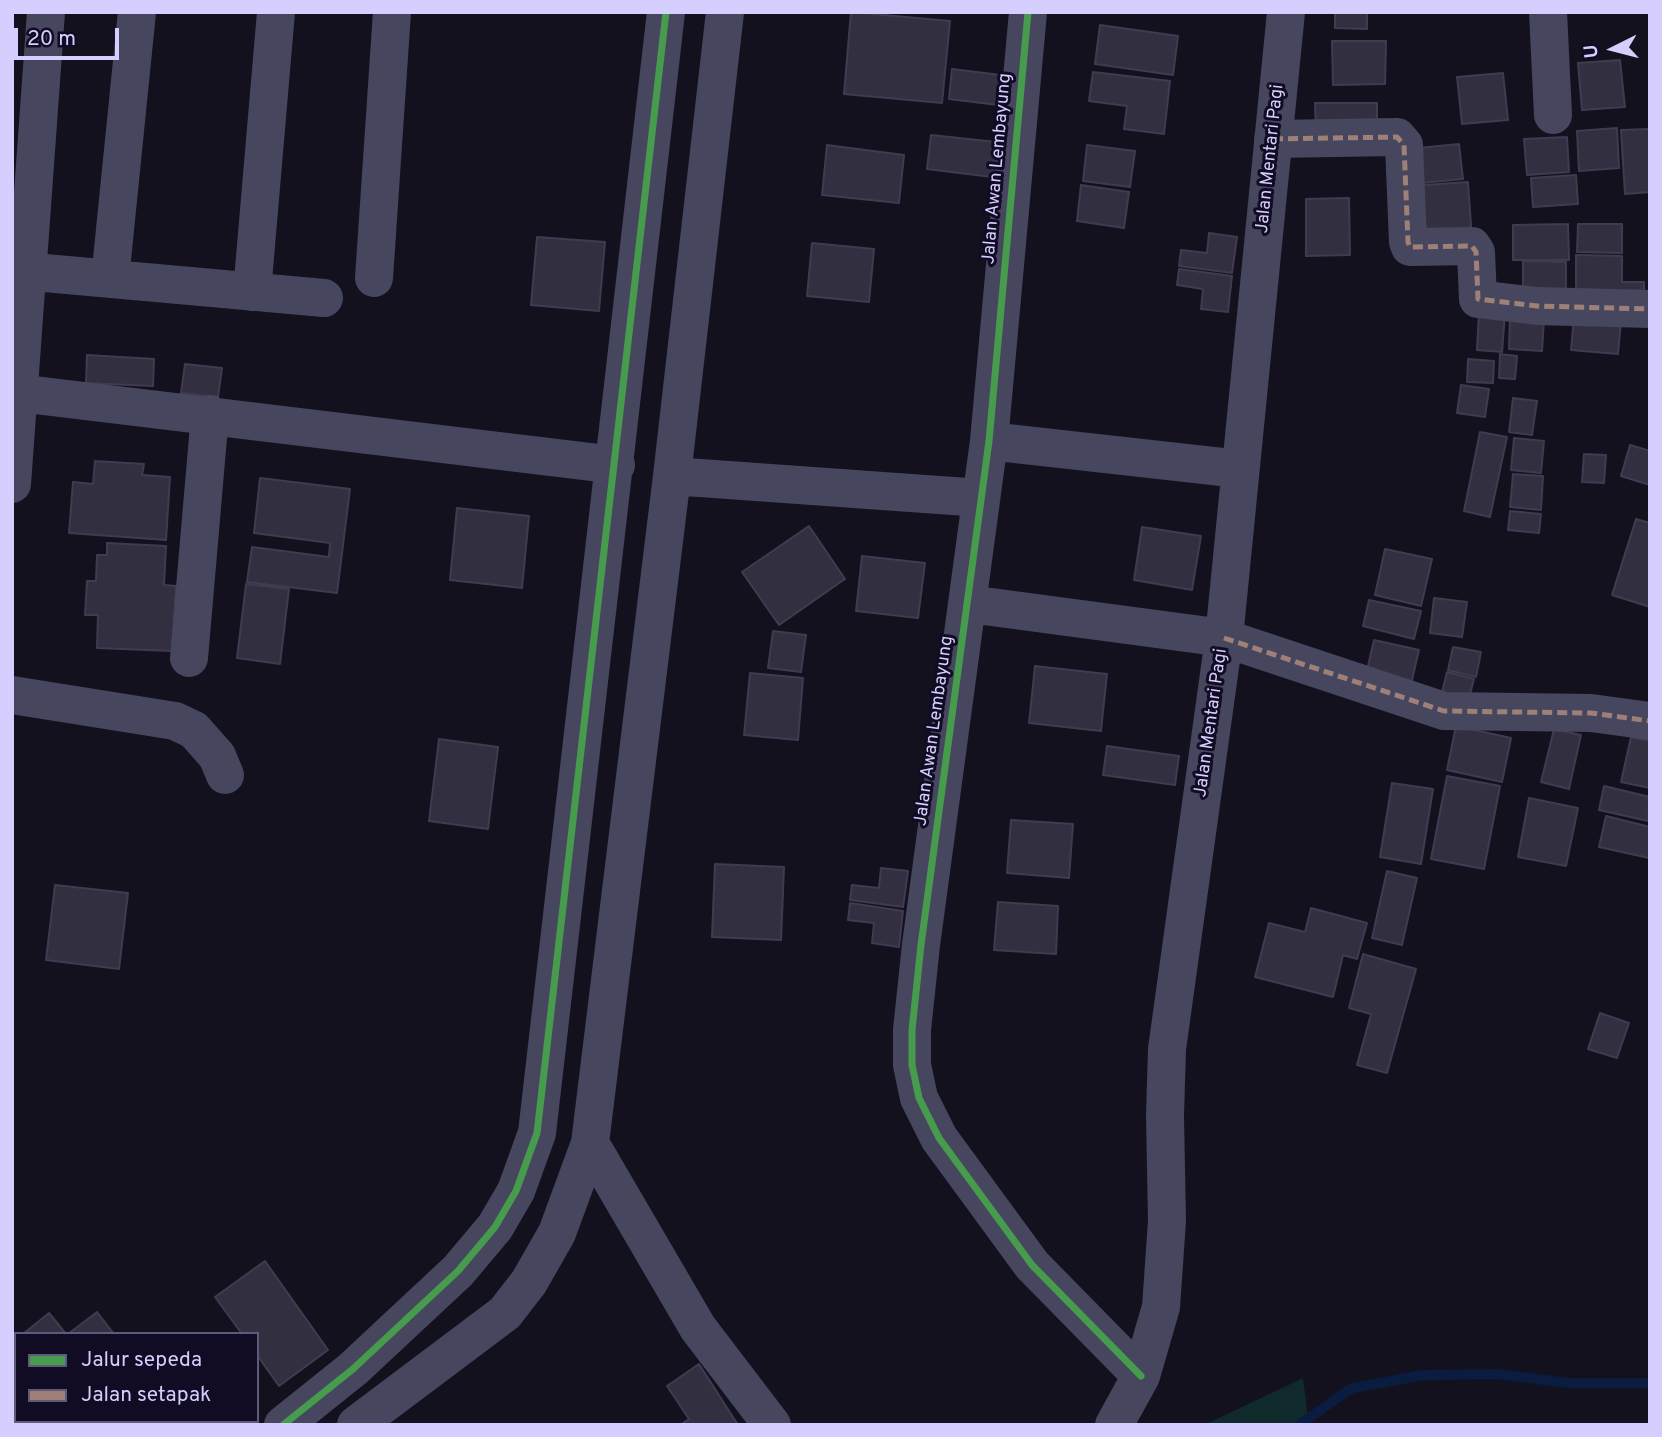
<!DOCTYPE html>
<style>
body{margin:0}
#map{position:relative;width:1662px;height:1437px;overflow:hidden;background:#14111e;font-family:Overpass,sans-serif}
canvas{display:block}
.frame{position:absolute;inset:0;border:14px solid #d5ceff;pointer-events:none}
.legend{position:absolute;left:14px;top:1332px;width:245px;height:91px;box-sizing:border-box;background:#110c23;border:2px solid #5f5a7b;margin:0;padding:9px 12px;list-style:none;font-size:21px;color:#d5ceff}
.legend li{display:flex;align-items:center;gap:14px;height:35px}
.legend b{width:35px;border:2px solid #5f5a7b}
.north{position:absolute;left:1578px;top:14px;width:70px;height:70px;-webkit-text-stroke:5px #110c23;paint-order:stroke;rotate:264deg;font-size:19px;font-weight:700;line-height:28px;text-align:center;color:#d5ceff}
.north::after{content:'';display:block;margin:auto;width:24px;height:32px;background:#d5ceff;clip-path:polygon(50% 0,100% 100%,50% 72%,0 100%)}
.scale{position:absolute;left:14px;top:28px;width:105px;height:32px;box-sizing:border-box;border:4px solid #d5ceff;border-top:0;padding-left:9px;font-size:21px;line-height:24px;white-space:nowrap;color:#d5ceff;-webkit-text-stroke:5px #110c23;paint-order:stroke}
</style>
<div id="map">
<canvas width="1662" height="1437"></canvas>
<div class="frame"></div>
<ul class="legend">
<li><b style="height:9px;background:#469c4c"></b>Jalur sepeda</li>
<li><b style="height:9px;background:#9e8076"></b>Jalan setapak</li>
</ul>
<div class="north">U</div>
<div class="scale">20 m</div>
</div>
<script>
const ctx = document.querySelector('canvas').getContext('2d');
ctx.lineJoin = 'round';
function fillPath(path, color) {
  ctx.fillStyle = color;
  ctx.fill(path, 'evenodd');
}
function shape(rows) {
  const path = new Path2D();
  for (const r of rows) {
    path.moveTo(r[0], r[1]);
    for (let i = 2; i < r.length; i += 2) path.lineTo(r[i], r[i + 1]);
  }
  return path;
}
function stroke(path, color, width, dash) {
  ctx.strokeStyle = color;
  ctx.lineWidth = width;
  ctx.lineCap = dash ? 'butt' : 'round';
  ctx.setLineDash(dash || []);
  ctx.stroke(path);
}
function label(font, color, halo, rows, align = 'center') {
  ctx.font = font + ' Overpass,sans-serif';
  ctx.lineWidth = 6;
  ctx.setLineDash([]);
  ctx.textBaseline = 'middle';
  ctx.strokeStyle = halo;
  ctx.fillStyle = color;
  for (const [text, x, y, turn = 0] of rows) {
    ctx.save();
    ctx.translate(x, y);
    ctx.rotate((+turn || 0) * Math.PI / 180);
    ctx.textAlign = isNaN(turn) ? turn : align;
    if (halo) ctx.strokeText(text, 0, 0);
    ctx.fillText(text, 0, 0);
    ctx.restore();
  }
}
const green = shape([
 [1303,1378,1309,1425,1204,1425]
]);
const stream = shape([
 [1299,1425,1352,1388,1424,1375,1497,1374,1568,1383,1650,1383]
]);
const building = shape([
 [851,12,950,21,942,103,844,94,851,12],
 [1335,12,1367,12,1367,29,1335,28,1335,12],
 [1100,25,1178,36,1173,75,1095,64,1100,25],
 [1332,41,1386,41,1385,84,1333,85,1332,41],
 [1620,60,1625,107,1582,110,1578,63,1620,60],
 [952,69,1009,76,1006,106,949,99,952,69],
 [1093,72,1170,81,1164,134,1124,129,1127,106,1089,101,1093,72],
 [1503,73,1508,120,1462,124,1457,77,1503,73],
 [1315,103,1377,103,1377,137,1316,137,1315,103],
 [1617,128,1619,168,1579,171,1577,131,1617,128],
 [1649,129,1650,192,1625,194,1621,130,1649,129],
 [931,135,996,142,992,177,927,169,931,135],
 [1567,137,1569,172,1527,175,1524,139,1567,137],
 [1459,144,1463,179,1421,183,1418,148,1459,144],
 [827,145,904,155,899,203,822,195,827,145],
 [1087,145,1135,151,1130,187,1083,181,1087,145],
 [1576,175,1578,204,1533,207,1531,178,1576,175],
 [1468,182,1472,240,1427,243,1410,186,1468,182],
 [1081,185,1129,192,1124,228,1077,221,1081,185],
 [1349,198,1350,255,1306,256,1306,199,1349,198],
 [1568,224,1569,260,1513,260,1513,225,1568,224],
 [1578,224,1622,224,1622,253,1577,252,1578,224],
 [1209,233,1237,237,1232,273,1179,266,1181,250,1207,253,1209,233],
 [537,237,605,242,599,311,531,305,537,237],
 [812,243,874,249,869,302,807,296,812,243],
 [1576,255,1622,256,1622,282,1644,282,1644,304,1576,303,1576,255],
 [1523,261,1566,262,1566,300,1523,300,1523,261],
 [1179,269,1232,276,1228,312,1201,309,1203,289,1177,285,1179,269],
 [1479,311,1505,313,1502,352,1477,350,1479,311],
 [1510,317,1544,319,1542,351,1509,349,1510,317],
 [1574,317,1621,321,1618,354,1571,350,1574,317],
 [1500,354,1517,356,1515,379,1499,378,1500,354],
 [87,355,154,359,153,386,86,383,87,355],
 [1468,359,1494,361,1493,383,1467,382,1468,359],
 [185,364,222,368,218,397,181,393,185,364],
 [1461,385,1489,389,1485,417,1457,413,1461,385],
 [1513,398,1537,401,1532,435,1509,432,1513,398],
 [1480,432,1507,437,1490,517,1464,511,1480,432],
 [1514,438,1544,441,1541,473,1511,470,1514,438],
 [1630,445,1650,451,1650,485,1621,476,1630,445],
 [1584,454,1606,455,1604,483,1582,482,1584,454],
 [95,461,144,464,142,475,170,477,166,540,69,533,73,482,93,484,95,461],
 [1513,474,1543,476,1541,510,1510,507,1513,474],
 [260,478,350,489,337,593,247,582,252,547,329,557,330,543,254,533,260,478],
 [457,508,529,516,522,588,450,580,457,508],
 [1510,511,1541,514,1539,533,1508,530,1510,511],
 [1636,519,1650,523,1650,607,1612,595,1636,519],
 [809,526,845,579,779,625,742,572,809,526],
 [1142,527,1201,536,1192,590,1134,580,1142,527],
 [107,543,166,546,164,585,176,586,172,651,97,648,98,615,85,615,87,581,96,581,97,555,107,555,107,543],
 [1385,549,1432,559,1421,606,1375,595,1385,549],
 [862,556,925,563,918,618,856,611,862,556],
 [246,584,289,589,280,664,237,658,246,584],
 [1434,598,1467,602,1462,637,1430,633,1434,598],
 [1369,600,1421,611,1414,639,1363,626,1369,600],
 [773,631,806,635,801,672,768,668,773,631],
 [1374,640,1419,650,1409,693,1364,683,1374,640],
 [1453,647,1481,652,1476,677,1448,670,1453,647],
 [1035,666,1107,674,1101,731,1029,723,1035,666],
 [1447,672,1474,679,1468,702,1441,696,1447,672],
 [750,673,803,678,798,740,744,735,750,673],
 [1456,726,1511,738,1502,782,1447,770,1456,726],
 [1554,729,1581,735,1569,789,1541,782,1554,729],
 [1631,737,1650,741,1650,788,1621,782,1631,737],
 [439,739,498,747,488,829,429,821,439,739],
 [1107,746,1179,756,1175,785,1103,775,1107,746],
 [1447,776,1500,786,1484,869,1431,859,1447,776],
 [1392,783,1433,789,1421,864,1380,857,1392,783],
 [1604,786,1650,797,1648,821,1599,810,1604,786],
 [1529,798,1578,808,1566,866,1518,857,1529,798],
 [1606,816,1650,827,1649,858,1599,847,1606,816],
 [1011,820,1073,824,1069,878,1007,873,1011,820],
 [715,864,784,867,781,940,712,937,715,864],
 [881,868,908,871,903,907,850,900,852,885,879,888,881,868],
 [1387,871,1417,878,1402,945,1372,938,1387,871],
 [55,885,128,893,119,969,46,960,55,885],
 [998,902,1058,906,1056,954,994,950,998,902],
 [850,903,903,911,899,947,872,943,874,923,848,920,850,903],
 [1311,908,1367,923,1357,959,1343,955,1333,997,1255,977,1269,923,1305,932,1311,908],
 [1363,954,1416,969,1387,1073,1357,1065,1371,1014,1349,1008,1363,954],
 [1600,1013,1629,1023,1617,1058,1588,1049,1600,1013],
 [265,1261,328,1350,279,1386,257,1355,257,1334,242,1334,215,1297,265,1261],
 [97,1312,114,1334,68,1334,97,1312],
 [49,1313,66,1334,23,1334,49,1313],
 [699,1364,738,1425,680,1425,689,1419,667,1386,699,1364]
]);
const minor = shape([
 [1028,12,989,441,921,945,912,1030,912,1065,919,1098,939,1138,1032,1265,1141,1376],
 [1548,12,1553,115],
 [1273,139,1397,137,1404,145,1408,242,1410,247,1472,246,1476,252,1478,299,1537,306,1650,309],
 [45,273,324,298],
 [374,278,392,12],
 [110,279,137,12],
 [252,292,276,12],
 [18,393,616,465],
 [989,441,1240,469],
 [672,476,981,498],
 [12,484,46,12],
 [969,604,1224,638,1444,711,1591,713,1650,721],
 [189,658,210,414],
 [12,695,175,721,194,730,217,756,225,775],
 [590,1143,698,1328,772,1425],
 [283,1425,353,1369,458,1271,495,1227,516,1191,537,1133,666,12],
 [356,1425,505,1313,529,1282,557,1233,590,1143,672,476,725,12],
 [1114,1425,1141,1376,1161,1307,1167,1221,1165,1116,1167,1049,1224,638,1286,12]
]);
const quiet = shape([
 [1273,139,1397,137,1404,145,1408,242,1410,247,1472,246,1476,252,1478,299,1537,306,1650,309],
 [1224,638,1444,711,1591,713,1650,721]
]);
const cycleway = shape([
 [1028,12,989,441,921,945,912,1030,912,1065,919,1098,939,1138,1032,1265,1141,1376],
 [283,1425,353,1369,458,1271,495,1227,516,1191,537,1133,666,12]
]);
const streetNames = [
 ["Jalan Mentari Pagi",1271,159,-84],
 ["Jalan Awan Lembayung",998,169,-85],
 ["Jalan Mentari Pagi",1212,723,-82],
 ["Jalan Awan Lembayung",935,731,-82]
];
fillPath(green, '#10292b');
stroke(stream, '#0a1d41', 10);
fillPath(building, '#322f40');
stroke(building, '#403b52', 2);
stroke(minor, '#47465f', 38);
stroke(quiet, '#9e8076', 5, [10, 5]);
stroke(cycleway, '#469c4c', 7);
label('18px', '#d5ceff', '#110c23', streetNames);
</script>
